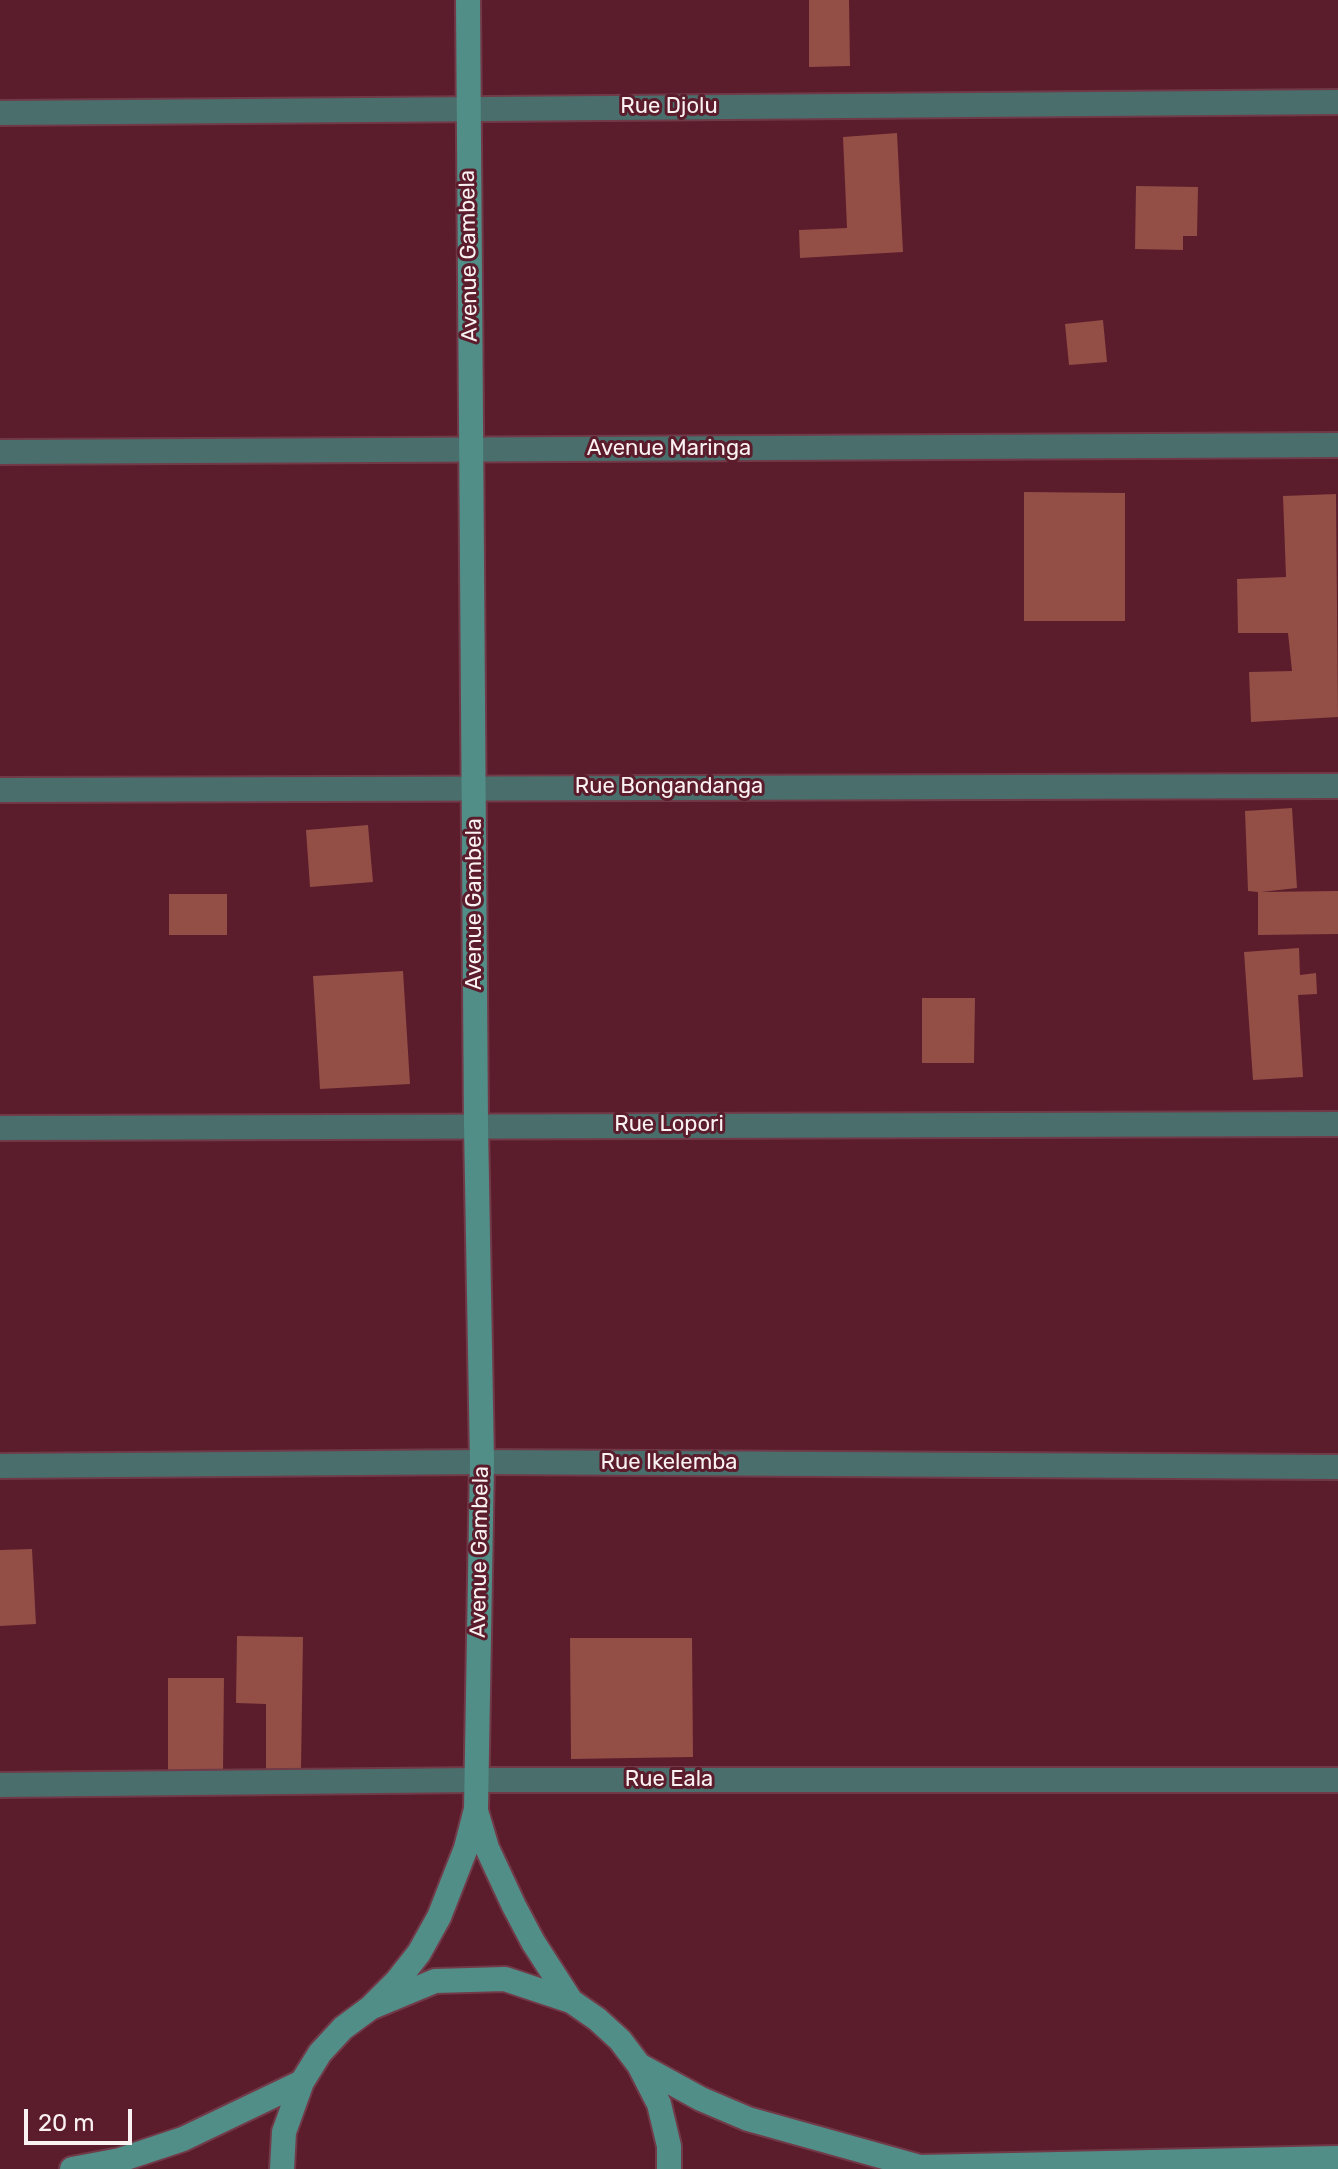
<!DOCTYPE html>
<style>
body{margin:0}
#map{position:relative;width:1338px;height:2169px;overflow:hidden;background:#5b1c2c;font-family:Rubik,sans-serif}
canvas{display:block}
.scale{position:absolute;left:24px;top:2109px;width:108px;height:36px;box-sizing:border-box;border:4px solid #faf1f2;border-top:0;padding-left:10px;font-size:24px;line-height:28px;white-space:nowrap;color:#faf1f2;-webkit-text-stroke:6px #5b1c2c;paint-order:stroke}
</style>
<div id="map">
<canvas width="1338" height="2169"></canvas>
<div class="scale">20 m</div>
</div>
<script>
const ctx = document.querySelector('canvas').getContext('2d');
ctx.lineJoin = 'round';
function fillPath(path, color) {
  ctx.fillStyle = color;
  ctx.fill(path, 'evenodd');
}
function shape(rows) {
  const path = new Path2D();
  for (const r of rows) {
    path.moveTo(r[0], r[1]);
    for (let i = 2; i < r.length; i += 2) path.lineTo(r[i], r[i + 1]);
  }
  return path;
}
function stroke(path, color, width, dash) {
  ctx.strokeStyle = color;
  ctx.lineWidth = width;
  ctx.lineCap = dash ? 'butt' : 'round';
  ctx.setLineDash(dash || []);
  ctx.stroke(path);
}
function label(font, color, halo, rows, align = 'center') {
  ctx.font = font + ' Rubik,sans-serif';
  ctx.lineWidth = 6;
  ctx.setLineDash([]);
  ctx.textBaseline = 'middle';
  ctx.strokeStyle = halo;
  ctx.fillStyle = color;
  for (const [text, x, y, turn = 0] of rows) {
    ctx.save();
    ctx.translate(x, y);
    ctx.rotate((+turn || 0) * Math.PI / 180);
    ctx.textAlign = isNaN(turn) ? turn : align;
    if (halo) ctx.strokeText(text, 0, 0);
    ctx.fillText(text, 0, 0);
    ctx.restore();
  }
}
const building = shape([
 [809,0,849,0,850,66,809,67],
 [897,133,903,252,800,258,799,230,847,228,843,137],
 [1136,186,1198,187,1197,236,1183,236,1183,250,1135,249],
 [1103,320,1107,362,1069,365,1065,324],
 [1024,492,1125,493,1125,621,1024,621],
 [1336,494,1338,717,1251,722,1249,672,1292,671,1288,633,1238,633,1237,579,1286,577,1283,496],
 [1292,808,1297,888,1261,892,1338,891,1338,934,1258,935,1258,892,1248,891,1245,811],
 [368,825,373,882,310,887,306,830],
 [169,894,227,894,227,935,169,935],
 [1299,948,1300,975,1316,973,1317,994,1298,995,1303,1077,1253,1080,1244,952],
 [403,971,410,1084,320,1089,313,976],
 [922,998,975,998,974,1063,922,1063],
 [32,1549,36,1624,0,1626,0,1550],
 [237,1636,303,1637,301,1770,266,1769,266,1704,236,1703],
 [570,1638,692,1638,693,1757,571,1759],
 [168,1678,224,1678,223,1770,168,1770]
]);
const street = shape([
 [0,113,1338,102],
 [0,452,1338,445],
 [0,790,1338,786],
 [0,1128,1338,1124],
 [0,1466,482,1462,1338,1467],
 [0,1785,476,1780,1338,1780]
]);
const secondary = shape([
 [476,1811,487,1848,514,1906,533,1942,571,2001],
 [370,2008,397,1981,419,1953,439,1917,466,1848,476,1809,482,1462,476,1125,468,0],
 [639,2065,701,2099,748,2119,920,2167],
 [72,2169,120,2160,183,2139,302,2082],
 [282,2169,284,2132,302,2082,320,2053,343,2028,370,2008,435,1981,505,1979,571,2001,597,2019,620,2040,639,2065,659,2104,669,2146,669,2169],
 [909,2169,920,2167,1338,2158]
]);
const streetNames = [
 ["Rue Djolu",669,107],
 ["Avenue Gambela",469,256,-91],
 ["Avenue Maringa",669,449],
 ["Rue Bongandanga",669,787],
 ["Avenue Gambela",475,904,-90],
 ["Rue Lopori",669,1125],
 ["Rue Ikelemba",669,1463],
 ["Avenue Gambela",480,1552,-89],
 ["Rue Eala",669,1780]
];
fillPath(building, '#934e46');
stroke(street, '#713a48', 28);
stroke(secondary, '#713a48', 28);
stroke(street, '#4a6e6b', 24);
stroke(secondary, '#518e88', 24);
label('22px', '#faf1f2', '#5b1c2c', streetNames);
</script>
